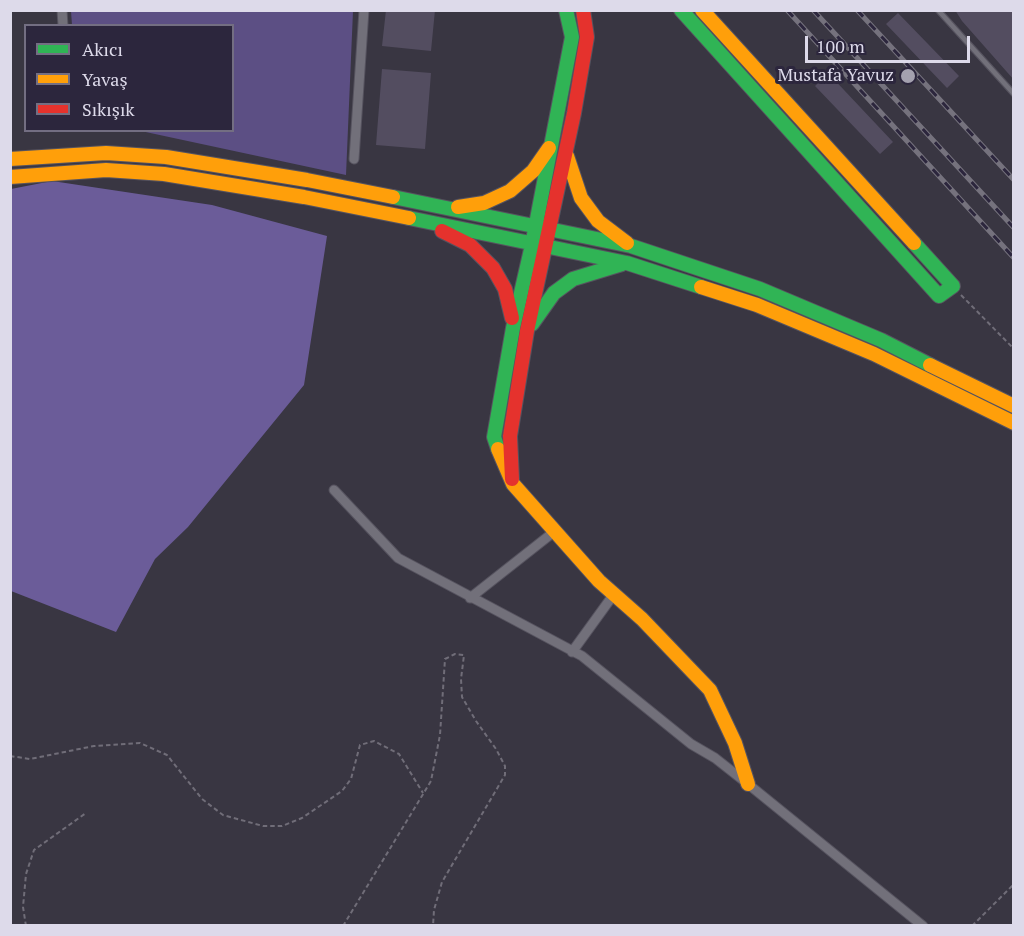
<!DOCTYPE html>
<meta charset="utf-8">
<style>
body{margin:0}
#map{position:relative;width:1024px;height:936px;overflow:hidden;background:#393642;font-family:"PT Serif",serif}
canvas{display:block}
.frame{position:absolute;inset:0;border:12px solid #dddaea;pointer-events:none}
.legend{position:absolute;left:24px;top:24px;width:210px;height:108px;box-sizing:border-box;background:#2c263d;border:2px solid #736e82;margin:0;padding:8px 10px;list-style:none;font-size:18px;color:#dddaea}
.legend li{display:flex;align-items:center;gap:12px;height:30px}
.legend b{width:30px;border:2px solid #736e82}
.scale{position:absolute;left:805px;top:36px;width:165px;height:27px;box-sizing:border-box;border:3px solid #dddaea;border-top:0;padding-left:8px;font-size:18px;line-height:21px;white-space:nowrap;color:#dddaea;-webkit-text-stroke:4px #2c263d;paint-order:stroke}
</style>
<div id="map">
<canvas width="1024" height="936"></canvas>
<div class="frame"></div>
<ul class="legend">
<li><b style="height:8px;background:#30b455"></b>Akıcı</li>
<li><b style="height:8px;background:#ff9f0a"></b>Yavaş</li>
<li><b style="height:8px;background:#e5322d"></b>Sıkışık</li>
</ul>
<div class="scale">100 m</div>
</div>
<script>
const ctx = document.querySelector('canvas').getContext('2d');
ctx.lineJoin = 'round';
function fillPath(path, color) {
  ctx.fillStyle = color;
  ctx.fill(path, 'evenodd');
}
function shape(rows) {
  const path = new Path2D();
  for (const r of rows) {
    path.moveTo(r[0], r[1]);
    for (let i = 2; i < r.length; i += 2) path.lineTo(r[i], r[i + 1]);
  }
  return path;
}
function stroke(path, color, width, dash) {
  ctx.strokeStyle = color;
  ctx.lineWidth = width;
  ctx.lineCap = dash ? 'butt' : 'round';
  ctx.setLineDash(dash || []);
  ctx.stroke(path);
}
function label(font, color, halo, rows, align = 'center') {
  ctx.font = font + ' "PT Serif",serif';
  ctx.lineWidth = 6;
  ctx.setLineDash([]);
  ctx.textBaseline = 'middle';
  ctx.strokeStyle = halo;
  ctx.fillStyle = color;
  for (const [text, x, y, turn = 0] of rows) {
    ctx.save();
    ctx.translate(x, y);
    ctx.rotate((+turn || 0) * Math.PI / 180);
    ctx.textAlign = isNaN(turn) ? turn : align;
    if (halo) ctx.strokeText(text, 0, 0);
    ctx.fillText(text, 0, 0);
    ctx.restore();
  }
}
const green = shape([
 [71,11,353,11,346,175,141,131,232,130,232,26,72,25]
]);
const forest = shape([
 [52,181,212,205,327,236,304,385,188,527,155,559,116,632,11,591,11,189]
]);
const building = shape([
 [386,10,435,10,431,51,382,46],
 [955,10,1014,10,1014,80,962,21],
 [898,13,959,76,947,88,886,24],
 [382,69,431,73,425,149,376,145],
 [828,73,893,142,880,154,815,86]
]);
const path = shape([
 [961,295,1014,349],
 [10,756,30,759,94,746,140,743,167,755,202,799,223,815,263,826,282,826,302,818,342,791,351,779,360,745,374,741,399,754,423,793],
 [26,926,23,907,26,874,34,850,86,813],
 [343,926,431,781,440,735,445,659,455,654,464,655,461,679,462,697,476,721,496,749,505,766,505,775,442,882,434,910,433,926],
 [972,926,1014,884]
]);
const lane = shape([
 [938,10,1014,94]
]);
const street = shape([
 [62,10,63,26],
 [354,159,364,10],
 [334,490,398,558,582,656,691,744,715,758,748,784,923,926],
 [470,598,555,531],
 [572,652,614,594]
]);
const fast = shape([
 [681,10,939,296,953,286,914,243],
 [393,197,631,246,760,289,881,340,930,365],
 [409,218,627,263,701,287],
 [532,324,554,293,573,279,622,264],
 [498,449,494,437,513,328,532,245,572,37,566,10]
]);
const slow = shape([
 [702,10,914,243],
 [567,156,581,198,598,221,627,243],
 [10,159,106,153,166,157,307,180,393,197],
 [10,177,106,170,164,174,304,197,409,218],
 [458,207,484,203,510,191,533,171,549,148],
 [701,287,757,305,874,354,1014,423],
 [930,365,1014,406],
 [498,449,513,484,599,581,642,619,710,690,735,743,748,784]
]);
const jam = shape([
 [442,231,470,245,493,268,505,289,512,318],
 [512,479,510,436,527,331,574,113,587,37,583,10]
]);
const rail = shape([
 [787,10,1014,258],
 [813,10,1014,228],
 [857,10,1014,180]
]);
const markers = [
 [908,76,8,"#a4a1af"]
];
const poiNames = [
 ["Mustafa Yavuz",894,76]
];
fillPath(green, '#5c4f84');
fillPath(forest, '#6b5c99');
fillPath(building, '#534d60');
stroke(lane, '#56535f', 7);
stroke(street, '#56535f', 11);
stroke(fast, '#56535f', 16);
stroke(slow, '#56535f', 16);
stroke(jam, '#56535f', 16);
stroke(path, '#706d78', 2, [4.5, 3]);
stroke(lane, '#72707a', 4.5);
stroke(street, '#72707a', 9);
stroke(fast, '#30b455', 14);
stroke(slow, '#ff9f0a', 14);
stroke(jam, '#e5322d', 14);
stroke(rail, '#75727d', 5);
stroke(rail, '#2c263d', 3, [9]);
for (const [x, y, r, color] of markers) {
  const dot = new Path2D();
  dot.arc(x, y, r, 0, 2 * Math.PI);
  ctx.fillStyle = color;
  ctx.fill(dot);
  stroke(dot, '#2c263d', 2);
}
label('18px', '#dddaea', '#2c263d', poiNames, 'right');
</script>
